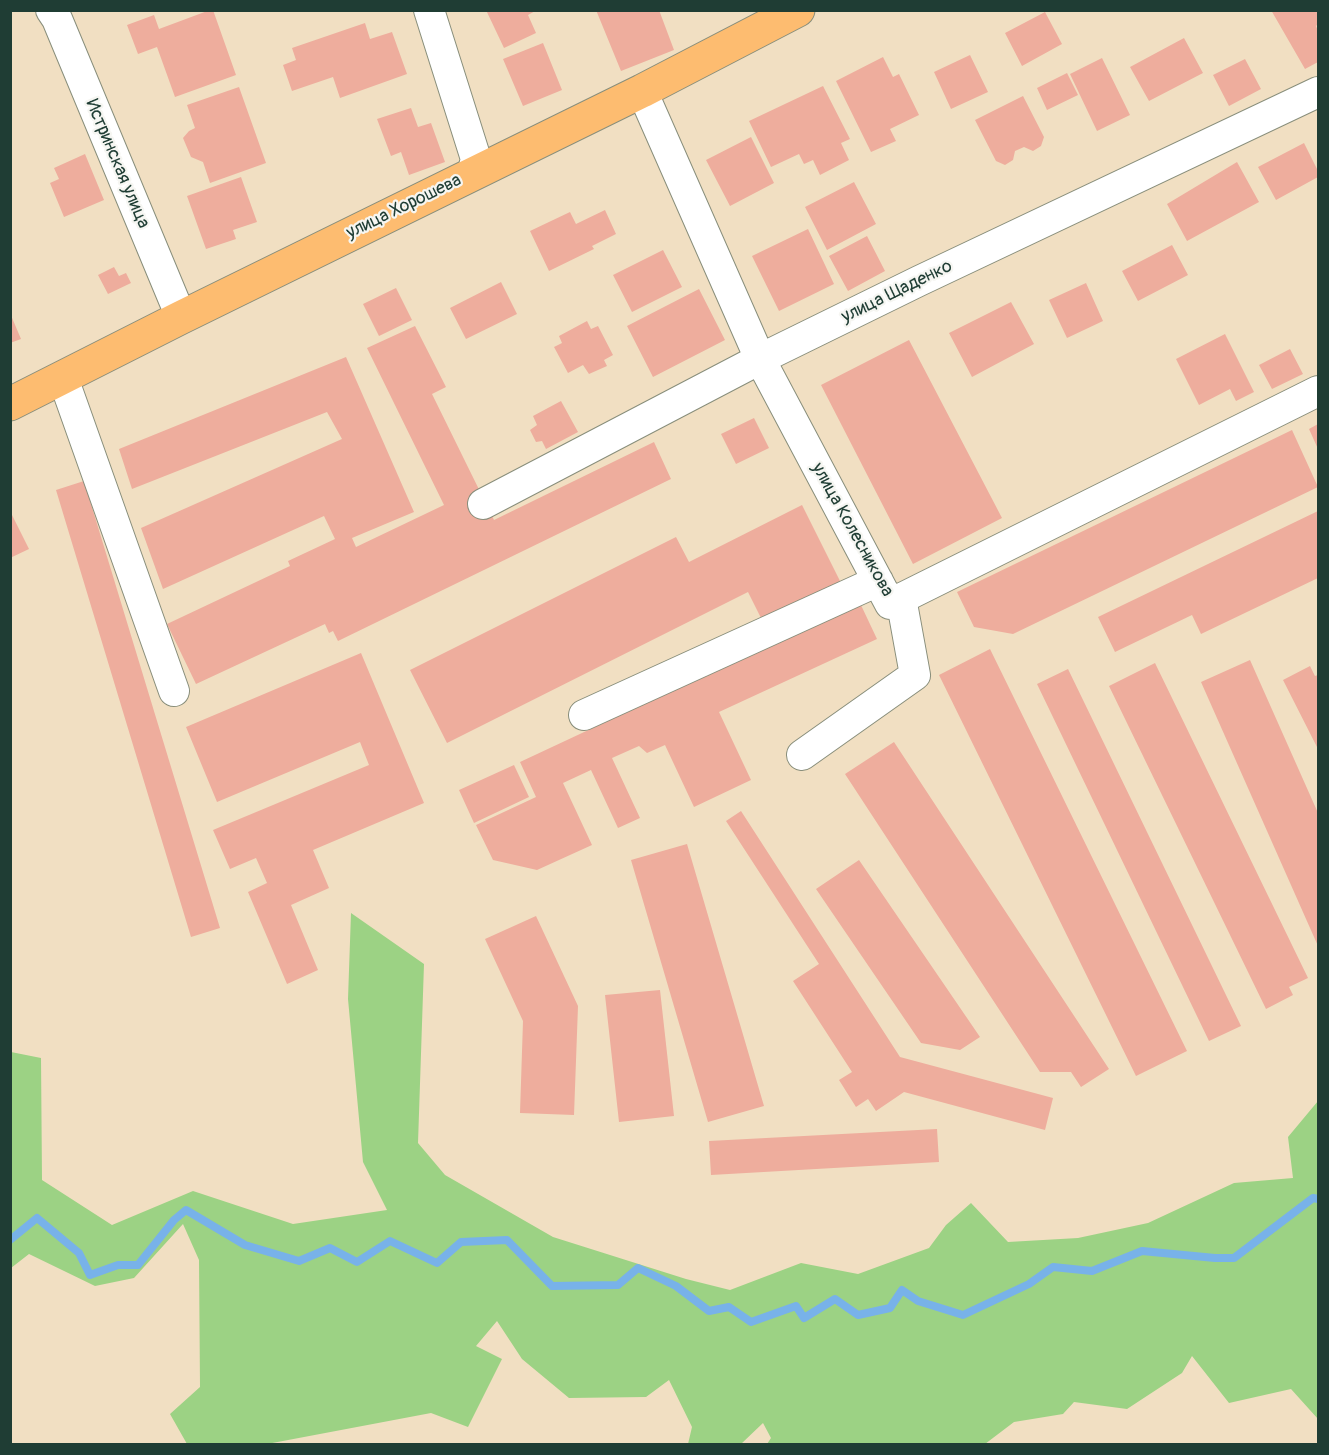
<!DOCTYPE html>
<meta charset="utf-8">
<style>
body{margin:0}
#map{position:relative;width:1329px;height:1455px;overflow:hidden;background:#f1dfc2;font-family:Pangolin,sans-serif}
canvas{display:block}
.frame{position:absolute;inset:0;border:12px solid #1f3d34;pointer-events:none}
</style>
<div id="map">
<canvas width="1329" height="1455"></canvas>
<div class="frame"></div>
</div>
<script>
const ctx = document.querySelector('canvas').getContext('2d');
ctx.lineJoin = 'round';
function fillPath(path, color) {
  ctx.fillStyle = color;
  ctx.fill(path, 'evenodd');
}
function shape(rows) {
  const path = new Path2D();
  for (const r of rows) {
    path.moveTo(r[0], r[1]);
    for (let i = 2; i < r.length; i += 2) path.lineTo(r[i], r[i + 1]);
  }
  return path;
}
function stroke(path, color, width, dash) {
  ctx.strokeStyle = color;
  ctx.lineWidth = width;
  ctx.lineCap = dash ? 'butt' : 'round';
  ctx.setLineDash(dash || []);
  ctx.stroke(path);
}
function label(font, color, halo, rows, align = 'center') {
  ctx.font = font + ' Pangolin,sans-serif';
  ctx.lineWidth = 4.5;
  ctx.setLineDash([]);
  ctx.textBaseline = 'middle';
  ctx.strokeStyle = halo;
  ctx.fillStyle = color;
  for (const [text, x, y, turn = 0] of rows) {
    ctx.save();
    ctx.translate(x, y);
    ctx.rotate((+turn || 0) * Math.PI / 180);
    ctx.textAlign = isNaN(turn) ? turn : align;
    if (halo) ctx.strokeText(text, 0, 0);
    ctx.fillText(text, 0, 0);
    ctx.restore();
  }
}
const green = shape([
 [351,913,424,964,418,1143,445,1175,553,1237,686,1279,730,1290,801,1263,858,1274,929,1248,946,1225,971,1203,1008,1242,1078,1238,1148,1223,1234,1183,1293,1178,1288,1137,1318,1101,1318,1419,1291,1389,1229,1403,1192,1356,1182,1373,1127,1409,1074,1402,1063,1414,1014,1422,985,1444,767,1444,771,1438,763,1423,741,1444,688,1444,692,1427,669,1380,646,1397,569,1398,522,1359,497,1321,476,1346,502,1359,468,1427,431,1413,267,1444,187,1444,170,1414,200,1387,199,1260,183,1224,134,1278,95,1286,29,1254,11,1268,11,1052,41,1058,42,1180,112,1225,193,1191,293,1224,387,1210,363,1162,348,999]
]);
const stream = shape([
 [10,1240,37,1218,79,1253,90,1275,118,1265,138,1265,174,1220,186,1210,245,1245,299,1261,330,1248,357,1262,390,1241,437,1263,461,1242,507,1240,552,1286,618,1285,638,1268,676,1286,709,1311,729,1307,751,1322,796,1306,804,1318,835,1299,858,1315,890,1308,902,1290,918,1301,963,1315,1029,1284,1053,1267,1092,1271,1142,1251,1215,1258,1234,1258,1313,1198,1318,1199]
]);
const building = shape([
 [210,10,213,10,236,75,175,97,157,47,138,54,127,25,154,15,159,29],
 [486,10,537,10,528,15,536,33,504,48],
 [596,10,659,10,674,50,621,71],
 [1271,10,1318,10,1318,24,1316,26,1318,31,1318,62,1305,69],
 [1045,12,1062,44,1022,66,1005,33],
 [365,23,370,39,392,32,407,74,340,98,333,77,292,91,283,65,296,60,292,48],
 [1184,38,1203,73,1149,101,1130,67],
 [543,43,562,90,523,106,503,59],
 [970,55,988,92,951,109,934,72],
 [883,57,893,77,899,74,919,115,890,129,896,141,871,152,836,81],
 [1102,58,1130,115,1097,131,1070,74],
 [1245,59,1261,89,1229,106,1213,75],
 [1067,73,1078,95,1047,110,1037,88],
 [823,86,850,139,841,143,849,160,820,175,813,160,804,164,799,154,771,167,749,121],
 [239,87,266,163,210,183,203,162,191,157,183,138,189,131,195,128,187,105],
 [1023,96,1044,137,1041,146,1033,151,1024,147,1015,151,1013,160,1005,165,996,161,975,120],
 [411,108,418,127,431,123,445,162,409,175,401,152,391,156,377,119],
 [751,137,774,183,730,206,706,160],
 [1304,143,1318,171,1318,177,1276,200,1258,167],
 [85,154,104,200,64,217,50,183,59,179,54,168],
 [1237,162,1259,202,1187,241,1167,204],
 [241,177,257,222,233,230,236,239,206,249,187,196],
 [854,182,876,224,827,250,805,207],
 [605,210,616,234,592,246,594,249,549,271,530,231,570,212,576,224],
 [808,229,834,284,779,311,752,256],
 [867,236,885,271,848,291,829,256],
 [1172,245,1188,275,1138,301,1122,271],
 [663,250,682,287,632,312,613,275],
 [114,267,119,276,126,273,131,283,108,294,98,275],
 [501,282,517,314,466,339,450,308],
 [1086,283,1103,321,1067,338,1049,300],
 [396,288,412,320,379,336,363,304],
 [699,289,725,340,653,377,627,326],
 [1011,302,1034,344,972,377,949,333],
 [10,313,21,339,10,343],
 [587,321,591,329,598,326,613,355,604,360,607,366,589,374,583,365,568,373,554,347,562,343,559,336],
 [415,326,446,387,432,394,494,520,654,442,671,479,338,641,333,631,329,633,325,624,196,684,167,624,290,566,288,561,335,539,324,516,163,589,141,528,342,439,327,412,132,489,119,449,346,357,414,512,352,538,356,547,444,505,367,348],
 [1225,334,1254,392,1236,401,1230,389,1199,405,1176,359],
 [909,340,1002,518,913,564,821,385],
 [1290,349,1303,374,1272,389,1259,365],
 [561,401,578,432,546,449,542,441,536,442,530,430,537,425,533,416],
 [754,418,769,448,736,464,721,434],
 [1318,424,1318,449,1309,429],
 [1292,430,1318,487,1013,634,974,627,957,592],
 [84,481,220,928,191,937,56,490],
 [802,505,843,587,765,626,748,592,447,743,410,670,676,537,689,562],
 [10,511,29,549,10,558],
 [1318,511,1318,578,1201,634,1192,615,1115,652,1098,617],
 [860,603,877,639,719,712,751,780,694,807,665,745,647,753,639,746,612,758,640,818,618,828,591,770,563,783,592,845,537,870,493,860,476,825,536,797,520,762],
 [990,649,1187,1051,1136,1076,939,675],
 [361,653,424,803,313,850,329,888,291,905,318,970,287,984,248,892,267,883,256,858,230,869,213,830,369,765,360,742,217,802,186,727],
 [1250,660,1318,813,1318,946,1201,682],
 [1155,663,1308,978,1289,987,1293,995,1266,1009,1109,686],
 [1310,666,1315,676,1318,675,1318,749,1283,680],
 [1068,669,1241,1026,1209,1041,1037,684],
 [894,742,1109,1069,1081,1087,1071,1072,1040,1072,845,774],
 [514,765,529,797,474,823,459,790],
 [741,811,900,1057,1053,1098,1045,1130,904,1092,876,1111,868,1099,856,1107,839,1080,852,1072,793,981,819,964,726,821],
 [687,844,764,1106,708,1122,631,860],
 [859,860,980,1037,960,1050,921,1043,816,889],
 [536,916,578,1006,574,1115,520,1113,523,1021,485,939],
 [660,990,674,1116,619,1122,605,995],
 [937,1129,939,1162,711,1175,709,1141]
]);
const minor = shape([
 [51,10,57,19,176,305,180,318],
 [429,10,476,159,472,174],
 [642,91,760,359,890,604,1318,391],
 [63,378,174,691],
 [483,504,760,359,919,281,1318,92],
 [584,715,878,581],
 [802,755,915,675,901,598]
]);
const major = shape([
 [10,404,180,318,642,91,798,10]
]);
const streetNames = [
 ["Истринская улица",117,164,67],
 ["улица Хорошева",404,207,-26],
 ["улица Щаденко",897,292,-26],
 ["улица Колесникова",852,530,61]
];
fillPath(green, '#9cd284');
stroke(stream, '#78b2e9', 8);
fillPath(building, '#eead9d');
stroke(minor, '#888e7b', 32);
stroke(major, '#888e7b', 35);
stroke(minor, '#fff', 30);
stroke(major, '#fdbc70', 33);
label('18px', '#1f3d34', '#f6f6f2', streetNames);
</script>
